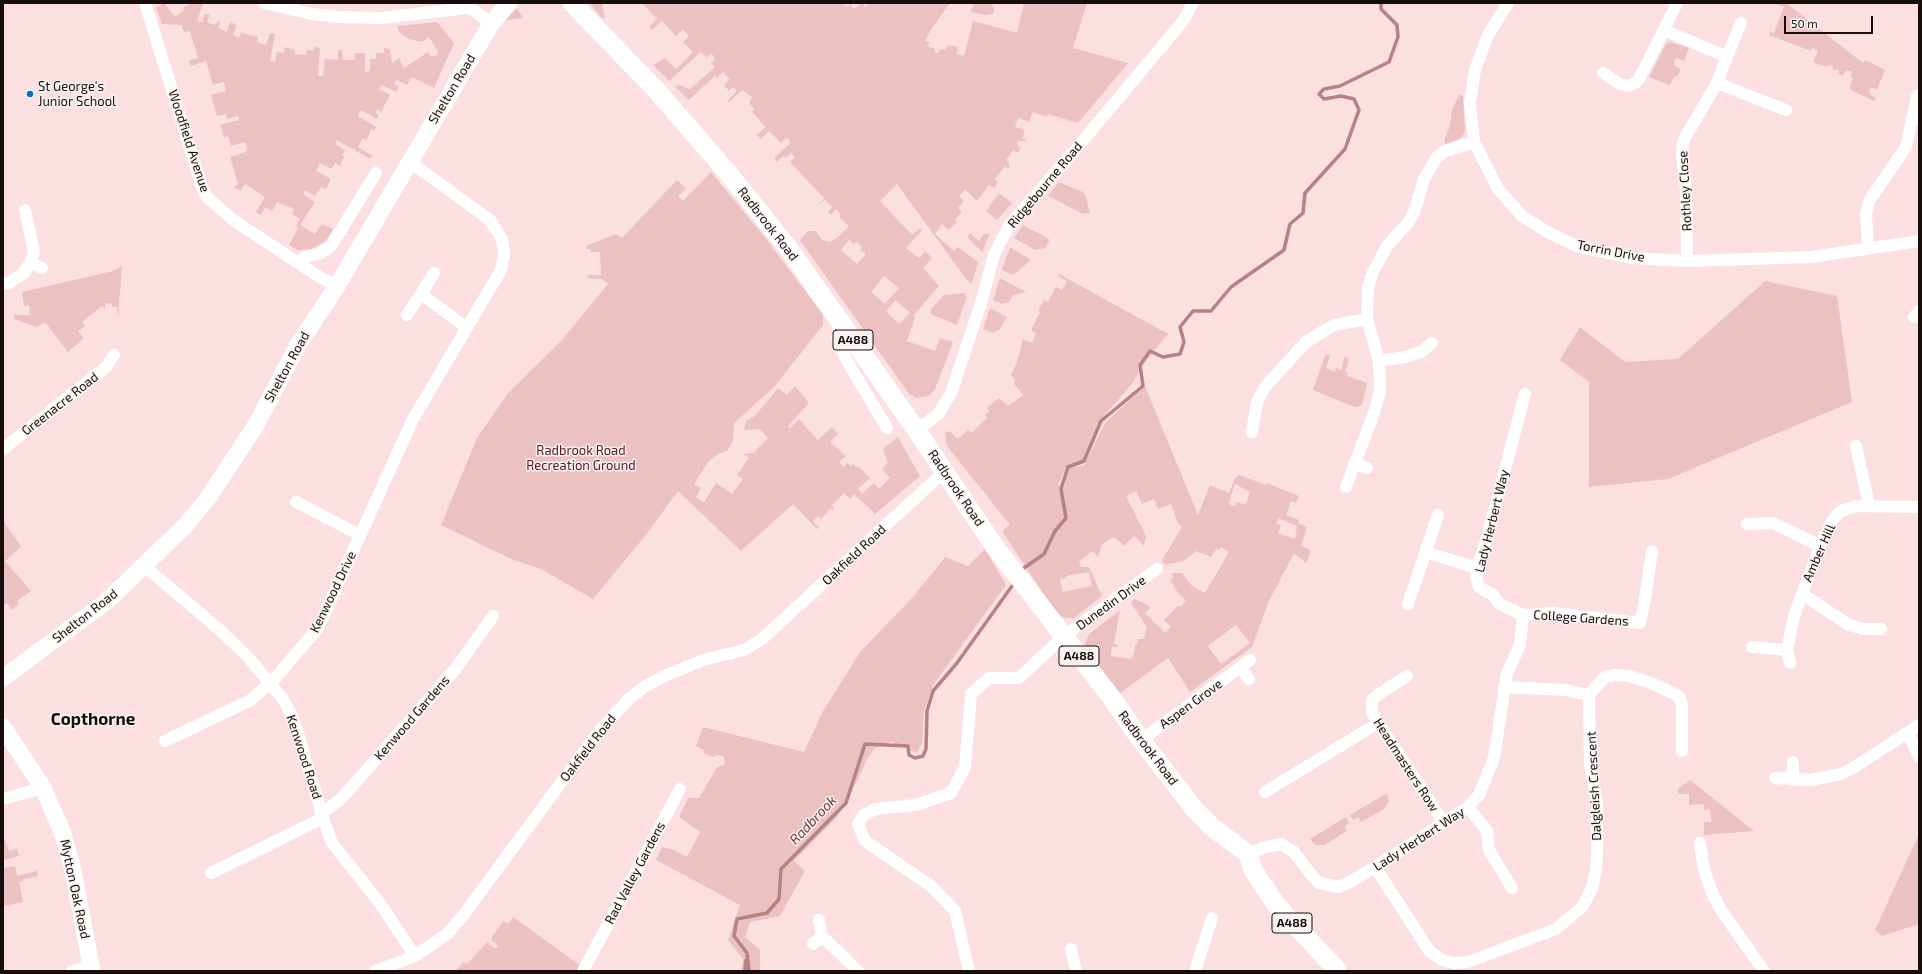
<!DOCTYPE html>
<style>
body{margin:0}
#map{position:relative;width:1922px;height:974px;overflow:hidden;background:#fce0e1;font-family:"Exo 2",sans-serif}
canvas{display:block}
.frame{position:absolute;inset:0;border:4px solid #180d0d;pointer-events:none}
.scale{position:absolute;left:1784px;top:16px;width:89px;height:18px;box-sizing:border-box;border:2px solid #180d0d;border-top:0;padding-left:5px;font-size:12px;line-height:14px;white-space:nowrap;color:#180d0d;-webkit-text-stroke:3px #faf3f3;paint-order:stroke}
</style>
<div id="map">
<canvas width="1922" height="974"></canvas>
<div class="frame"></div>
<div class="scale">50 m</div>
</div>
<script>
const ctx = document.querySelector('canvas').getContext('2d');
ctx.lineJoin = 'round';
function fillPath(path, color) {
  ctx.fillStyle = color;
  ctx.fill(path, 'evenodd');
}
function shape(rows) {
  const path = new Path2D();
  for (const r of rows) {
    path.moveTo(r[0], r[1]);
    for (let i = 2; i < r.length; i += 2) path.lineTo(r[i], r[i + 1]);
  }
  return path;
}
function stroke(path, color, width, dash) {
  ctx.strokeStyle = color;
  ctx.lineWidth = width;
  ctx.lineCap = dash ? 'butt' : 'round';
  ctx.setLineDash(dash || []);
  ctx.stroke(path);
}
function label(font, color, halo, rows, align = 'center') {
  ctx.font = font + ' "Exo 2",sans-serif';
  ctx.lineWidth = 3;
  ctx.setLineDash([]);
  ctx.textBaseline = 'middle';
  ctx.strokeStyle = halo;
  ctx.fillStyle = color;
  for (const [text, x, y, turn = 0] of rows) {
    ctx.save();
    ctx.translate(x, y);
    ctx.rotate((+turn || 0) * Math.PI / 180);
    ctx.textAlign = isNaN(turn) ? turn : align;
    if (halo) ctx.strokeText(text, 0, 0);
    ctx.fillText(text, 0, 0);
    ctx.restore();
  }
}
const green = shape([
 [164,3,175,17,184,10,183,8,186,5,187,6,192,3,203,3,197,21,202,22,205,14,210,15,207,22,216,25,218,21,220,22,218,28,227,32,230,22,235,24,236,27,233,35,239,38,241,32,246,34,258,37,257,42,266,45,270,33,275,34,270,61,275,62,277,52,284,53,285,47,295,50,295,54,306,55,307,50,314,51,315,47,320,48,318,76,323,76,325,59,338,60,338,50,342,50,343,60,355,60,355,53,365,53,365,72,370,71,370,59,376,59,376,53,384,53,384,48,390,49,392,63,399,58,404,68,428,52,431,57,437,55,438,52,429,37,422,42,409,39,399,32,397,26,437,22,454,43,434,88,412,77,407,85,396,80,394,84,399,87,396,92,382,85,379,89,390,95,381,112,377,109,376,113,379,115,377,119,361,110,358,116,376,127,375,130,372,129,366,140,363,138,358,147,373,156,370,159,337,140,335,144,345,150,342,156,344,157,340,166,335,163,331,169,320,163,316,171,331,179,326,189,321,187,315,196,305,190,303,194,315,202,300,225,315,234,322,224,333,229,325,241,311,249,298,250,289,245,298,228,296,226,300,219,292,214,294,209,277,202,272,211,265,207,261,215,256,212,265,197,245,184,240,191,234,187,238,184,230,157,246,152,247,147,245,142,231,146,228,136,224,137,220,125,239,120,238,116,227,119,226,114,217,116,211,95,226,91,224,82,213,85,206,61,191,66,189,61,198,58,190,31,184,32,182,25,162,24,156,8],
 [590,3,602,3,605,19,601,17],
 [642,3,843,3,846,7,850,4,854,9,862,3,865,7,870,3,950,3,932,28,925,41,929,42,928,47,934,48,935,52,938,53,940,49,946,50,947,45,958,47,957,54,964,56,973,21,1017,33,1024,3,1087,3,1073,48,1128,63,1078,123,1048,114,1047,117,1033,112,1029,122,1018,118,1015,127,1025,130,1022,138,1027,141,1019,141,1017,143,1020,149,1018,153,1013,150,1006,160,1009,163,1009,169,1005,166,995,179,998,182,994,188,989,185,977,201,965,189,959,196,964,201,958,208,962,212,955,220,957,222,949,230,942,224,935,234,954,251,958,247,978,262,972,283,969,283,897,184,880,201,912,235,920,228,922,230,906,248,919,258,925,251,932,258,923,268,939,286,913,316,915,317,907,341,935,351,940,338,953,342,935,389,929,396,916,398,909,394,800,240,808,231,816,231,822,240,830,242,838,237,849,226,839,217,841,214,836,209,831,215,828,212,832,207,825,200,818,205,824,198,790,162,795,157,791,153,786,158,783,156,777,162,774,158,789,144,790,140,786,138,781,143,769,131,761,139,757,135,766,127,752,112,754,109,749,103,752,97,742,90,729,102,728,100,737,91,733,87,729,91,724,85,730,79,723,72,717,78,715,76,689,100,675,87,680,85,690,89,715,67,711,63,715,60,713,55,710,54,707,58,701,52,669,81,653,65,665,58,676,69,693,52,683,42,689,36,683,29,676,36,662,21,652,30,649,27,657,19],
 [849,240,854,244,856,241,862,247,860,250,866,254,857,264,841,250],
 [884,276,899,288,885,304,871,292],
 [896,300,910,313,899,324,886,311],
 [975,3,990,3,994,8,994,13,987,15,970,12],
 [1772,3,1786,3,1863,63,1865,60,1885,70,1877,90,1871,87,1869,91,1870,94,1876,98,1874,101,1849,89,1853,78,1850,77,1852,72,1846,70,1843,76,1838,74,1839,71,1832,69,1833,66,1828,65,1827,67,1813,62,1818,51,1812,48,1811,51,1769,35,1770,32,1774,33,1784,7],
 [517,8,523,18,506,20,512,12],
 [1670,42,1689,48,1684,61,1676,58,1673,65,1681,69,1677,77,1674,76,1670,85,1649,77,1666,44],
 [1460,94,1463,96,1465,131,1461,138,1446,144,1444,141,1450,126,1452,109],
 [711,172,767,240,823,315,823,325,774,387,734,423,733,441,727,451,718,454,708,462,694,484,701,488,696,497,704,502,716,483,732,494,743,479,737,475,749,458,743,454,753,453,768,438,760,429,744,430,746,421,755,416,778,388,787,395,795,386,809,403,788,426,790,428,799,419,818,440,832,427,838,434,830,442,846,456,839,462,843,467,848,463,851,466,853,464,858,468,859,467,870,478,858,489,862,494,874,483,879,489,890,478,882,469,888,463,883,449,898,437,920,476,875,514,854,494,850,499,844,493,832,505,835,511,831,508,821,519,818,516,813,521,819,528,817,529,793,504,741,551,678,491,645,536,593,599,541,569,511,559,441,525,477,438,508,393,562,340,608,284,602,279,587,278,588,275,601,275,600,252,591,252,591,249,587,249,586,246,616,234,622,238,677,180,686,189,678,196,683,201],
 [1059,182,1083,192,1086,197,1090,213,1083,214,1048,196],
 [999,193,1012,203,997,220,986,211],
 [1023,225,1049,239,1049,241,1045,248,1035,250,1014,238],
 [970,233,979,241,984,234,990,233,982,252,967,237],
 [1010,247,1031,260,1013,275,1002,270],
 [122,266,118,318,117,307,112,307,112,304,105,303,105,309,102,306,82,322,85,326,78,331,84,338,68,352,45,322,37,327,14,319,14,315,30,315,29,305,24,306,22,292,113,271],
 [1059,274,1168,334,1148,358,1131,385,1098,423,1083,460,1066,467,1058,485,1064,488,1069,467,1084,466,1105,423,1145,386,1198,515,1210,485,1229,493,1235,478,1239,475,1266,485,1267,483,1299,496,1296,503,1291,501,1286,515,1299,520,1298,523,1307,527,1301,546,1311,550,1306,563,1294,553,1268,603,1252,647,1190,692,1168,658,1119,694,1092,658,1085,647,1086,640,1090,633,1120,610,1114,644,1117,644,1117,647,1112,647,1111,656,1130,659,1131,657,1133,657,1135,645,1137,645,1138,639,1144,639,1147,627,1131,603,1135,599,1151,607,1145,613,1165,633,1171,627,1164,620,1178,606,1180,607,1186,601,1178,593,1170,580,1174,577,1171,573,1182,573,1192,586,1205,593,1229,552,1221,547,1219,550,1216,549,1211,557,1196,551,1183,561,1165,565,1162,560,1182,527,1178,523,1171,504,1158,509,1154,499,1142,504,1136,491,1126,496,1146,536,1144,546,1134,536,1124,546,1114,537,1102,544,1098,557,1093,551,1079,561,1081,567,1089,567,1102,596,1074,618,1059,617,1002,531,1010,525,947,446,945,433,950,431,958,439,968,430,971,433,987,418,985,415,989,411,987,408,999,398,1008,406,1023,395,1014,384,1015,381,1011,375,1017,362,1023,339,1032,343,1036,333,1031,330,1040,312,1038,311,1044,300,1048,302,1056,287,1062,290,1067,281,1058,276],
 [1235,484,1250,492,1246,505,1238,502,1234,506,1230,505,1229,502],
 [1278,518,1297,526,1295,531,1297,532,1295,539,1278,533,1281,525,1276,524],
 [1089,572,1092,586,1063,592,1060,579,1066,578,1066,576],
 [1236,625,1250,643,1221,664,1208,646],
 [1000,278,1026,292,1013,295,1009,302,1002,304,993,300],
 [1765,281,1837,296,1852,402,1668,479,1589,487,1589,382,1560,360,1580,327,1625,362,1678,359],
 [965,293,967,296,957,325,931,314,931,309,944,295],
 [990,308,1007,317,1000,329,993,333,983,329],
 [1326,354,1330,356,1326,368,1335,372,1336,368,1341,370,1345,356,1349,360,1345,372,1348,373,1347,376,1367,383,1362,405,1356,407,1352,406,1313,390],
 [3,520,21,547,5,561,31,591,17,601,19,604,12,610,7,603,3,606],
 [985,549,1006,585,933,685,924,711,922,742,917,753,891,742,874,749,867,759,859,777,837,817,794,861,805,871,780,916,750,922,745,937,760,950,760,971,741,971,743,959,728,940,740,905,656,860,662,847,674,850,687,857,700,832,679,817,688,798,699,798,717,767,724,765,725,761,723,756,717,755,713,757,703,753,704,750,696,746,703,727,804,752,823,711,861,651,914,596,945,557,968,566],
 [1690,780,1754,831,1704,835,1704,822,1711,822,1710,809,1704,810,1704,804,1689,805,1689,794,1678,794,1678,789],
 [1387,793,1389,801,1384,809,1361,822,1358,817,1353,820,1350,815],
 [1346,817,1349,823,1345,827,1347,831,1324,845,1316,845,1310,839],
 [1919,834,1919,924,1882,936,1875,930],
 [3,835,9,851,17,849,19,856,3,860],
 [15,866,17,876,37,871,38,876,23,879,23,881,19,882,23,902,3,906,3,868],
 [513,917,581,966,578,971,455,971,464,962,467,964,487,942,496,949,498,946,491,939,503,921,508,924]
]);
const stream = shape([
 [1024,568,1044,554,1055,531,1066,518,1061,489,1068,467,1084,461,1101,421,1143,386,1140,365,1150,351,1163,357,1180,354,1184,342,1180,327,1193,311,1211,311,1231,287,1284,250,1290,224,1303,213,1305,193,1345,149,1359,110,1354,99,1341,96,1324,99,1319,94,1324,89,1340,86,1389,62,1398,37,1397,25,1381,9,1381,3],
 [745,971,746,960],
 [749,971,747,953,734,936,737,919,767,913,779,899,781,869,846,803,865,744,908,746,909,755,915,758,923,756,926,749,927,711,933,691,957,663,1012,586]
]);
const street = shape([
 [145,3,202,187,207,197,233,220,318,276,337,286],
 [264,3,312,14,339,17,381,18,467,8,475,11,491,24],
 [1508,3,1488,35,1475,70,1470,103,1474,142,1498,189,1522,216,1549,233,1579,247,1603,252,1632,258,1687,261,1811,257,1919,241],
 [1677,3,1664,30,1727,57,1717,83,1683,141,1682,156,1686,190,1687,261],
 [1727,57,1741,23],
 [1603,73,1620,84,1629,86,1638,81,1664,30],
 [1717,83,1786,110],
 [1868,249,1866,215,1869,201,1906,147,1917,96],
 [30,263,42,268],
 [299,263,305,257,321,253,331,246,376,173],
 [3,284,8,283,23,274,30,263,34,252,25,210],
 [421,294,434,273],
 [407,315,421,294,467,328],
 [1914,317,1919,311],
 [842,324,837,338,847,361,887,428],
 [1379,361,1405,357,1421,352,1432,343],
 [917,431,939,413,951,393,981,303,994,255,1008,227,1070,156,1183,21,1193,3],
 [1252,432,1257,402,1265,387,1306,342,1334,325,1367,319],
 [1856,446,1869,505],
 [3,449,106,367,114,355],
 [1354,464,1367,468],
 [1346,487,1375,410,1380,390,1379,361,1367,319,1368,287,1373,272,1387,246,1408,223,1415,210,1424,179,1437,157,1445,151,1474,142],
 [296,502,360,535],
 [1747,524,1773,523,1820,546],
 [1425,552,1477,568],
 [144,566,220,630,248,657,283,699,294,720,323,818,332,843,379,902,415,956],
 [1802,594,1849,625,1864,629,1881,629],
 [1408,604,1438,515],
 [1523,615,1553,613,1640,623,1644,605,1652,552],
 [1752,647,1787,650],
 [1790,663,1787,650,1794,616,1820,546,1832,521,1841,511,1856,506,1919,507],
 [1241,668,1249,679],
 [1407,676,1376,696,1372,700,1372,713,1444,823],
 [1589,695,1605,677,1614,675,1629,676,1651,683,1679,696,1682,704,1682,751],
 [1908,733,1919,757],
 [1141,740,1250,660],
 [165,741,251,700,275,678,318,628,413,419,501,270,504,255,502,239,490,220,410,162],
 [1793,762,1793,780],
 [1775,778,1811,780,1841,774,1853,768,1919,725],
 [1265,792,1378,723],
 [3,799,43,788],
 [1468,807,1487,831,1489,850,1512,888],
 [321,812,327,809,341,799,457,667,493,616],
 [1700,843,1704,870,1713,895,1721,910,1764,971],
 [1248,854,1265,847,1281,844,1294,852,1312,876,1319,883,1339,887,1350,882,1375,867,1468,807,1479,795,1494,758,1507,673,1520,645,1523,615,1500,604,1493,595,1479,587,1476,577,1477,568,1486,541,1525,394],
 [1375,867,1430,952,1442,960,1454,963,1468,962,1556,929,1583,906,1592,888,1596,870,1597,855,1597,802,1590,765,1589,695,1565,690,1504,687],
 [211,873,323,818],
 [819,920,822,936,858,971],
 [813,944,822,936],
 [1071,949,1076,971],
 [72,971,91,967],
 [375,971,415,956,447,934,462,917,599,731,630,698,644,687,662,677,703,660,744,650,762,639,945,471],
 [583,971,680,789],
 [969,971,955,911,931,886,865,841,858,824,864,815,875,809,916,805,951,793,965,767,971,694,989,678,1019,678,1064,636,1157,569],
 [1195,971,1212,918]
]);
const secondary = shape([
 [3,678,107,601,186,525,208,498,256,425,298,345,337,286,491,24,509,3],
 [3,727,43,788,63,834,73,870,92,971]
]);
const primary = shape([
 [572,3,658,92,728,173,789,249,917,431,995,547,1111,697,1141,740,1196,811,1212,827,1248,854,1253,870,1277,906,1338,971]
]);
const markers = [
 [30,94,4,"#0674bf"]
];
const shields = [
 [853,340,40],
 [1079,656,40],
 [1292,923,40]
];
const shieldNames = [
 ["A488",853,340],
 ["A488",1079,656],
 ["A488",1292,923]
];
const poiNames = [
 ["St George's",38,87],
 ["Junior School",38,102]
];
const streetNames = [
 ["Shelton Road",452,89,-59],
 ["Woodfield Avenue",189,141,72],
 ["Ridgebourne Road",1045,185,-50],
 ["Rothley Close",1685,191,-93],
 ["Radbrook Road",768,224,52],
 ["Torrin Drive",1611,251,11],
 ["Shelton Road",287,367,-61],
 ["Greenacre Road",60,404,-38],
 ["Radbrook Road",956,488,56],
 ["Lady Herbert Way",1492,521,-76],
 ["Amber Hill",1819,553,-66],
 ["Oakfield Road",854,555,-43],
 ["Kenwood Drive",333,592,-64],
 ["Dunedin Drive",1111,603,-36],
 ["Shelton Road",85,616,-38],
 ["College Gardens",1581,618,4],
 ["Aspen Grove",1191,704,-36],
 ["Kenwood Gardens",412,718,-49],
 ["Oakfield Road",588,748,-52],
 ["Radbrook Road",1148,748,53],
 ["Kenwood Road",304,757,72],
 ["Headmasters Row",1406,765,57],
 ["Dalgleish Crescent",1594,786,-93],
 ["Lady Herbert Way",1419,839,-33],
 ["Rad Valley Gardens",635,873,-62],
 ["Mytton Oak Road",75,889,78]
];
const parkNames = [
 ["Radbrook Road",581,451],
 ["Recreation Ground",581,466]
];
const waterNames = [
 ["Radbrook",813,820,-47]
];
const districtNames = [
 ["Copthorne",93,719]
];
fillPath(green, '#ebc1c2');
stroke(stream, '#b68284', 3.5);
stroke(street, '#fff', 12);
stroke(secondary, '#fff', 17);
stroke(primary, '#fff', 19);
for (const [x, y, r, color] of markers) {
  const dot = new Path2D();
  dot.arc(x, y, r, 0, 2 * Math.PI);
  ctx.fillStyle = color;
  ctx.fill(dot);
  stroke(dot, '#faf3f3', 1.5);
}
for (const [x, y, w] of shields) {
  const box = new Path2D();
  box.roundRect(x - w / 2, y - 10, w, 20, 3);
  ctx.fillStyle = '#faf3f3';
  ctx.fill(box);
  stroke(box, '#180d0d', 1);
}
label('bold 12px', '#180d0d', null, shieldNames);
label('13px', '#180d0d', '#faf3f3', poiNames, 'left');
label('13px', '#180d0d', '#faf3f3', streetNames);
label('13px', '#571620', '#faf3f3', parkNames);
label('italic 14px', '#77343a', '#faf3f3', waterNames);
label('bold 17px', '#180d0d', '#faf3f3', districtNames);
</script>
